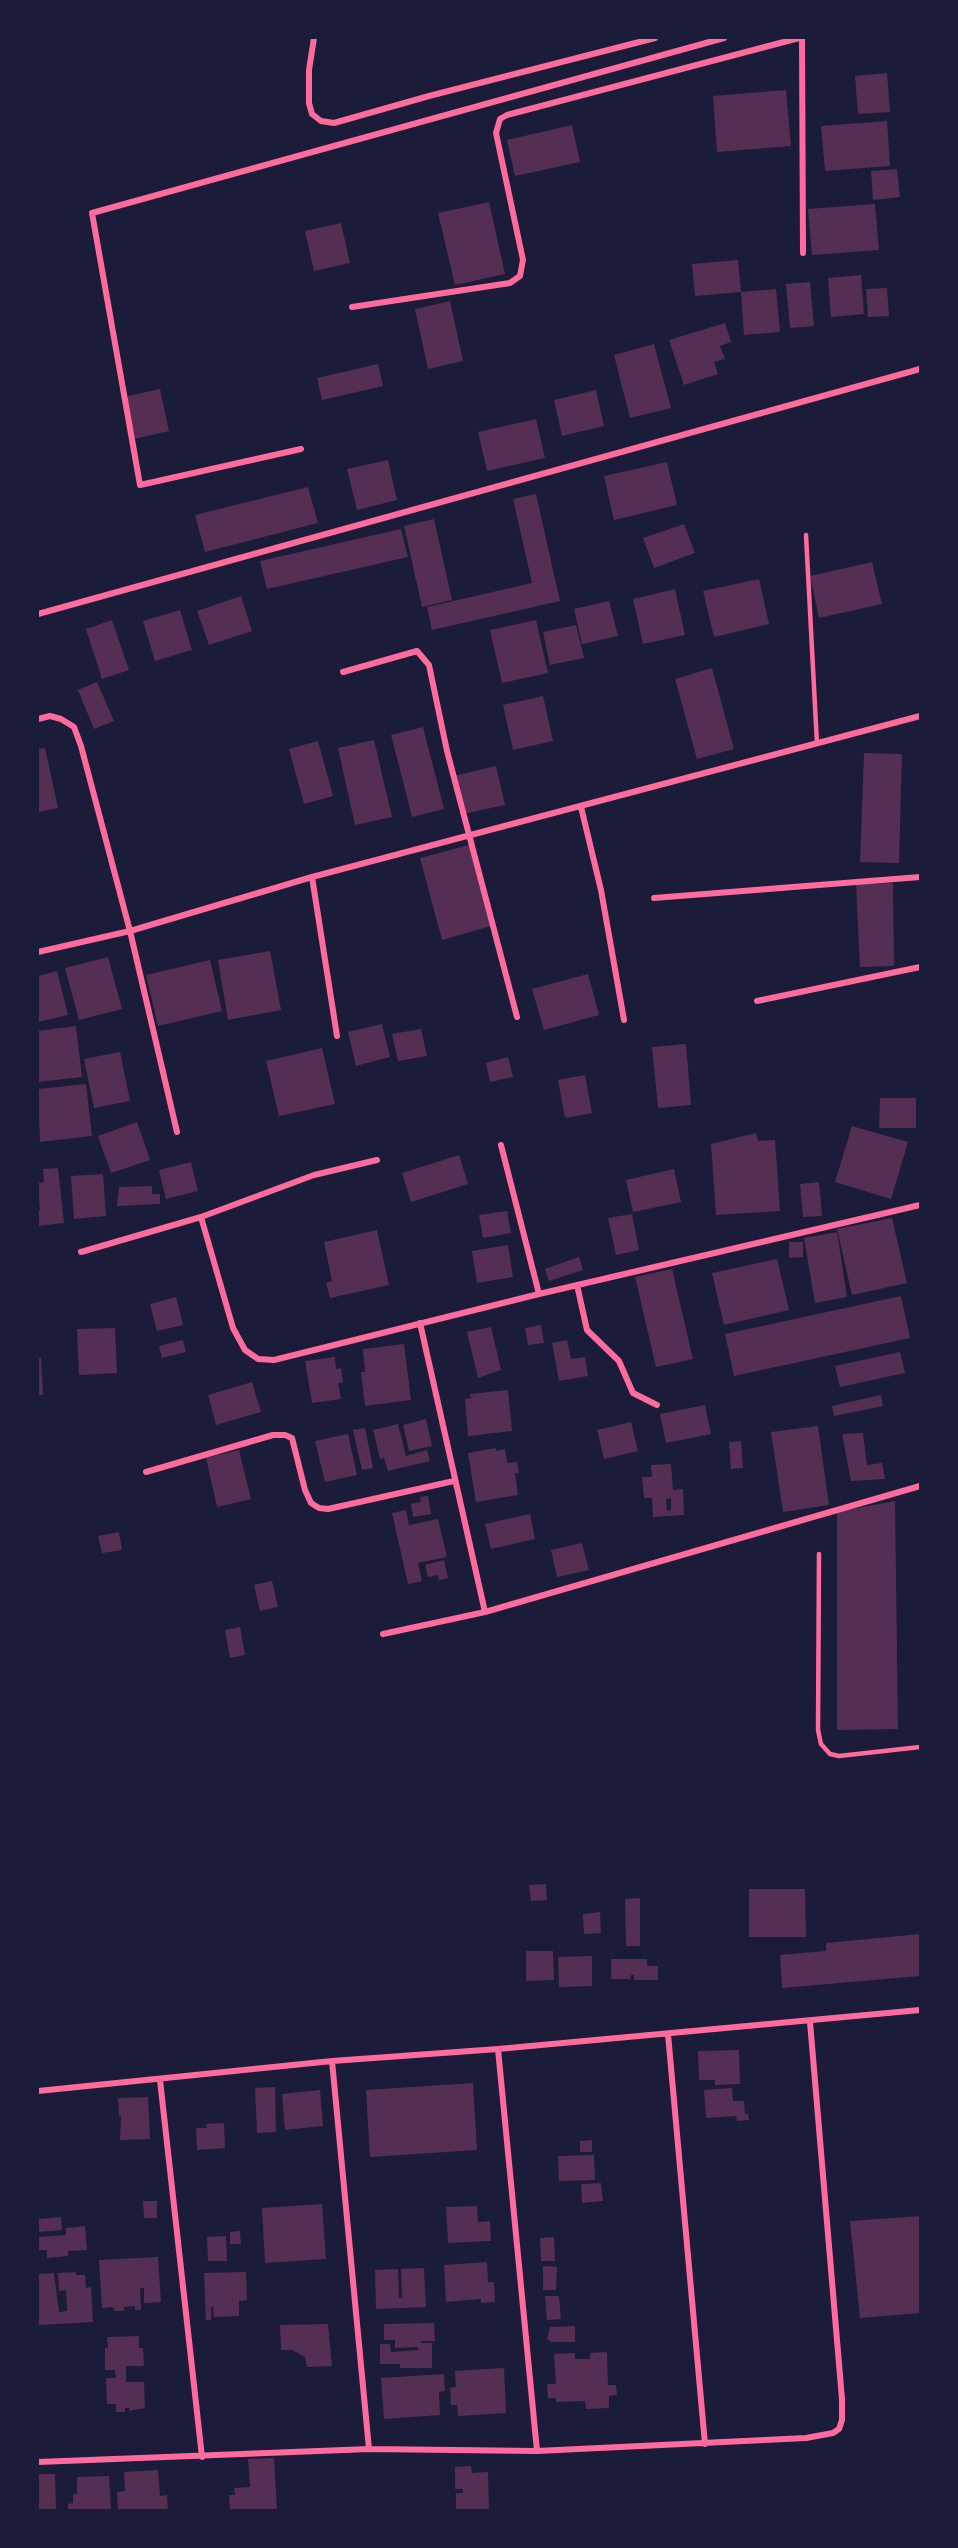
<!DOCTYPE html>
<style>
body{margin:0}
#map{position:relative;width:958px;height:2548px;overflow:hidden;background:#1b1b3a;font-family:"Nunito Sans",sans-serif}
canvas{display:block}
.frame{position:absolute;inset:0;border:39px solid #1b1b3a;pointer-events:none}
</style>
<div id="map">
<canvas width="958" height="2548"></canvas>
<div class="frame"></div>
</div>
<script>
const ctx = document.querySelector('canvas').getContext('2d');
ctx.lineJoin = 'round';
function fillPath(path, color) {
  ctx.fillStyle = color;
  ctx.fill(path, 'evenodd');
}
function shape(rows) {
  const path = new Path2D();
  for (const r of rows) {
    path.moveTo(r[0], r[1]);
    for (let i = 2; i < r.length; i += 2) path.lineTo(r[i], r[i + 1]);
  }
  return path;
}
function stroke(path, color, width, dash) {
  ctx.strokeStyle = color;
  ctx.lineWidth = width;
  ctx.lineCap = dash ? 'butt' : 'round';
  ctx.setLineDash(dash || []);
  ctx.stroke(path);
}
const building = shape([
 [887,73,890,112,858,114,855,76],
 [786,90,791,146,717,152,713,96],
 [887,121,890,166,825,171,821,126],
 [572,125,580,162,515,176,507,140],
 [897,169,900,197,873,200,871,171],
 [489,202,505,274,455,285,438,213],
 [875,204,879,250,812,255,808,209],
 [341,223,350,263,314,271,305,231],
 [738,260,741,292,776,289,780,332,744,335,741,292,695,296,692,264],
 [861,275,864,314,831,317,828,278],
 [810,282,814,326,790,328,786,284],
 [887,288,889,316,868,317,866,289],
 [450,301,463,361,428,369,415,309],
 [725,323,731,342,720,346,725,359,714,362,718,374,684,385,669,340],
 [654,344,671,408,630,418,614,355],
 [378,364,383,386,322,400,317,378],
 [160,389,169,431,134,439,124,397],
 [596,390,604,426,562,436,554,400],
 [536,419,545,458,487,471,478,432],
 [388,460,397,500,357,510,347,469],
 [667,462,677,505,614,520,604,476],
 [308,487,318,523,205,552,195,515],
 [536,494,560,601,432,630,427,607,532,583,513,499],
 [434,519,452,600,422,607,404,526],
 [684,524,695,553,654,568,643,538],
 [401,529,408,557,267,589,260,561],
 [872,562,882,604,819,618,810,576],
 [759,579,769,624,714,637,703,591],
 [675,589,685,635,643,644,633,599],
 [241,596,252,631,209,645,197,611],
 [609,601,618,636,582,644,574,609],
 [180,610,192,650,155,661,143,621],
 [112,620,129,670,102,679,86,629],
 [536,620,548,673,502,683,490,630],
 [576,625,584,658,550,665,543,632],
 [712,668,734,749,697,759,675,679],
 [97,682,114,721,94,729,78,690],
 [543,696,553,741,513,750,503,705],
 [423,727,444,809,412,817,391,735],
 [374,740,392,817,355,825,338,748],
 [318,741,333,796,304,804,289,749],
 [45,748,58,808,38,812,38,749],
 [864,753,902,754,899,863,860,862],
 [496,766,505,805,463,814,454,776],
 [469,845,491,926,442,940,420,858],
 [893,883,894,966,860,967,856,884],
 [270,951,281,1010,228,1020,218,960],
 [108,957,122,1009,79,1020,65,968],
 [210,960,222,1011,158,1026,146,975],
 [57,971,68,1015,38,1022,38,976],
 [588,974,599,1015,544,1030,532,989],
 [382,1024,390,1057,356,1066,348,1032],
 [76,1026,82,1077,38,1082,38,1031],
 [421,1029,427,1056,398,1061,392,1034],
 [686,1044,691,1105,658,1108,652,1047],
 [322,1048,335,1104,279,1116,266,1061],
 [120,1052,130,1101,94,1108,84,1059],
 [508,1057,513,1077,490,1082,486,1063],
 [585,1075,592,1113,565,1118,558,1080],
 [86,1084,92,1136,40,1142,38,1089],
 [880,1098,916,1098,916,1128,879,1128],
 [137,1122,150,1160,111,1173,98,1136],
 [852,1126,908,1142,891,1199,835,1182],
 [756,1133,758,1141,775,1140,780,1211,716,1215,711,1144],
 [459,1155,468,1184,411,1202,402,1173],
 [191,1162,198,1191,166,1199,159,1170],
 [58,1168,64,1223,38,1226,38,1210,40,1210,38,1183,44,1182,43,1169],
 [674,1169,681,1202,633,1212,626,1180],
 [103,1174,106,1216,74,1219,71,1176],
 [819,1182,822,1216,803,1217,800,1184],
 [152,1186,152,1194,160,1194,160,1204,117,1206,119,1187],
 [507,1211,511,1233,483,1238,479,1215],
 [632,1214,639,1250,616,1255,608,1218],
 [892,1218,907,1283,852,1295,837,1229],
 [377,1230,389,1285,330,1298,326,1283,332,1281,324,1242],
 [837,1232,847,1297,815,1303,804,1238],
 [789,1242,803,1242,803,1257,789,1258],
 [508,1245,513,1277,477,1283,472,1251],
 [579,1257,583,1270,549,1281,545,1269],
 [777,1259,789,1310,724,1325,712,1273],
 [672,1269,693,1359,656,1367,635,1277],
 [901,1296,910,1338,734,1376,725,1334],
 [176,1297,183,1325,157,1331,150,1304],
 [541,1325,544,1343,528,1345,525,1328],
 [491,1327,501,1370,478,1378,467,1332],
 [115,1328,117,1373,79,1375,77,1329],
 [183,1340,186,1352,162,1358,159,1346],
 [567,1340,571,1359,585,1357,588,1376,559,1381,552,1343],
 [404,1344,411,1400,365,1406,361,1372,365,1372,363,1349],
 [900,1352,905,1373,840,1387,835,1366],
 [335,1357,336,1369,341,1368,343,1382,338,1383,341,1399,312,1403,305,1361],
 [41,1358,43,1395,38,1395,38,1359],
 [252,1382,261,1412,216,1425,208,1395],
 [508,1390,512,1431,468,1436,465,1399,471,1398,470,1394],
 [881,1395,883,1406,834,1416,832,1406],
 [705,1405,711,1434,666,1443,660,1414],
 [426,1419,432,1446,409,1451,403,1425],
 [631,1422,638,1451,604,1459,597,1430],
 [398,1424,406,1456,427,1450,430,1461,388,1471,384,1458,380,1459,373,1430],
 [818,1426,829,1505,783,1512,771,1432],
 [365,1428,373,1468,362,1470,353,1430],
 [863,1433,867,1465,882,1463,885,1479,851,1481,842,1434],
 [348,1434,357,1475,325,1482,315,1441],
 [741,1441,743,1468,731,1469,729,1442],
 [496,1448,496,1451,505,1449,507,1463,517,1462,519,1473,515,1473,518,1495,476,1502,468,1453],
 [239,1450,251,1499,217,1507,206,1458],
 [671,1464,673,1490,683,1489,684,1515,653,1517,652,1498,644,1498,642,1477,652,1477,651,1465],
 [671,1498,671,1510,667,1511,666,1499],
 [428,1496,431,1514,413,1517,411,1504,421,1502,420,1497],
 [895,1501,898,1729,837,1730,837,1512],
 [406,1510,409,1525,438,1519,447,1557,418,1563,422,1581,408,1584,392,1513],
 [530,1514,535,1539,491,1549,485,1524],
 [119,1532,122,1550,102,1553,98,1536],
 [582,1543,589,1570,557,1577,551,1550],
 [444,1560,448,1578,439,1580,438,1575,428,1577,425,1565],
 [272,1581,278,1607,260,1611,254,1585],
 [240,1627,245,1655,230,1658,225,1630],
 [546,1884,547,1900,531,1901,529,1885],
 [749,1889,805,1889,806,1937,749,1937],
 [640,1898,640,1946,626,1946,625,1899],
 [600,1912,601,1933,584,1934,583,1914],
 [920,1934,920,1976,782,1988,780,1955,826,1951,826,1943],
 [526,1951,553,1951,554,1980,526,1981],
 [592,1956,592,1986,559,1987,558,1957],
 [611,1959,647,1959,647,1966,658,1966,658,1980,634,1980,634,1975,631,1975,630,1979,611,1979],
 [739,2050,740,2084,715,2085,715,2080,699,2080,698,2051],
 [473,2083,477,2150,370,2157,366,2090],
 [275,2087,276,2132,257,2133,255,2088],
 [732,2088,733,2101,744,2101,745,2114,748,2114,749,2120,737,2121,736,2116,706,2118,704,2090],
 [320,2090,323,2126,285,2130,282,2094],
 [148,2097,150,2139,120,2140,121,2116,119,2116,118,2098],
 [224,2123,225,2148,197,2150,196,2128,207,2128,206,2124],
 [592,2140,592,2152,580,2152,580,2141],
 [594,2155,595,2180,559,2181,558,2156],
 [601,2183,603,2201,582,2203,581,2184],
 [143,2201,157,2201,157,2218,144,2218],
 [322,2204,326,2259,265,2263,262,2208],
 [477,2206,478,2222,490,2221,491,2241,448,2243,446,2207],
 [920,2216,920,2313,860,2318,850,2221],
 [61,2217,62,2230,38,2232,38,2219],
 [85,2226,87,2250,68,2251,68,2256,47,2258,47,2250,38,2250,38,2237,66,2235,66,2228],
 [240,2231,241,2244,230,2244,230,2232],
 [226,2236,227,2261,208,2261,207,2237],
 [554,2237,555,2261,541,2261,540,2238],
 [158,2257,161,2302,144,2303,144,2288,140,2288,141,2310,135,2310,135,2306,124,2307,124,2311,114,2311,113,2307,102,2308,99,2260],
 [487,2262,488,2282,494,2282,495,2302,481,2303,481,2299,446,2302,444,2265],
 [543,2266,557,2267,556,2290,543,2290],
 [424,2268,426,2307,376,2309,375,2270,398,2269,399,2298,402,2298,401,2269],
 [76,2272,76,2275,85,2275,86,2288,91,2287,93,2322,38,2325,38,2274,54,2273,59,2312,67,2311,66,2290,59,2291,58,2273],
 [246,2272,247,2300,239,2301,239,2316,214,2317,213,2307,211,2307,211,2320,206,2320,204,2273],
 [545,2296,559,2296,561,2319,547,2320],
 [434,2323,435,2341,421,2341,421,2343,432,2343,432,2368,400,2368,400,2364,380,2364,380,2344,390,2344,391,2352,418,2350,418,2347,395,2348,395,2340,384,2340,384,2324],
 [328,2324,332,2366,307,2367,305,2357,292,2350,281,2350,280,2325],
 [575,2326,575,2342,550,2342,550,2340,547,2340,550,2327],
 [139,2336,139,2348,143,2348,144,2366,126,2366,126,2382,144,2382,145,2408,129,2411,129,2408,125,2408,125,2412,116,2412,116,2404,107,2404,106,2378,116,2378,115,2370,105,2370,105,2348,108,2348,107,2337],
 [607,2352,608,2385,616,2385,617,2395,609,2396,609,2408,586,2409,585,2401,556,2402,556,2398,548,2398,547,2384,556,2384,554,2354,575,2353,575,2359,590,2359,590,2353],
 [504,2368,506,2413,458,2416,457,2405,451,2405,450,2388,456,2387,455,2371],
 [444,2374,445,2391,439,2392,440,2415,384,2419,381,2378],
 [274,2458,277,2510,230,2510,229,2495,235,2495,234,2488,250,2487,248,2459],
 [471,2466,472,2473,488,2472,489,2510,456,2510,456,2493,463,2493,463,2489,455,2489,455,2467],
 [158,2470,160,2496,167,2495,168,2510,118,2510,117,2492,125,2491,124,2472],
 [38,2474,55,2474,56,2510,38,2510],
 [109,2476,111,2510,68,2510,68,2504,73,2503,73,2494,77,2494,77,2477]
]);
const service = shape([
 [806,535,817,744],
 [819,1554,818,1730,821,1744,830,1754,839,1756,920,1747]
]);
const minor = shape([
 [314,38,309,70,309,103,312,114,321,121,334,123,429,96,655,38],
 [802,38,803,253],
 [352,307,510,283,520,276,523,260,496,133,500,119,507,115,799,38],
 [301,449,140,485,92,213,724,38],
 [38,614,920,369],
 [343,672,417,651,429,665,447,751,517,1017],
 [38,719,50,716,61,719,74,727,81,746,130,931,177,1132],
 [581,807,601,890,624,1020],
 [312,877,337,1036],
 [654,898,920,877],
 [38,952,130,931,312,877,920,716],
 [757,1001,920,967],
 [501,1145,539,1294],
 [201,1217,314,1175,377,1160],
 [81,1252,201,1217,233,1328,245,1350,258,1359,274,1360,539,1294,920,1205],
 [577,1285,587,1330,619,1361,633,1393,657,1405],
 [420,1323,485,1612],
 [146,1472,273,1435,285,1435,292,1438,305,1490,311,1503,319,1508,328,1509,454,1481],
 [383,1634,485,1612,920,1486],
 [668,2034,705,2444],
 [498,2049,537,2451],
 [332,2061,369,2449],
 [160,2080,202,2457],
 [38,2091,332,2061,498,2049,920,2010],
 [38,2462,369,2449,537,2451,806,2438,833,2433,839,2429,842,2420,842,2399,810,2022]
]);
fillPath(building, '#542f53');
stroke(service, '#ff6b9d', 4.5);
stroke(minor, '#ff6b9d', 6);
</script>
